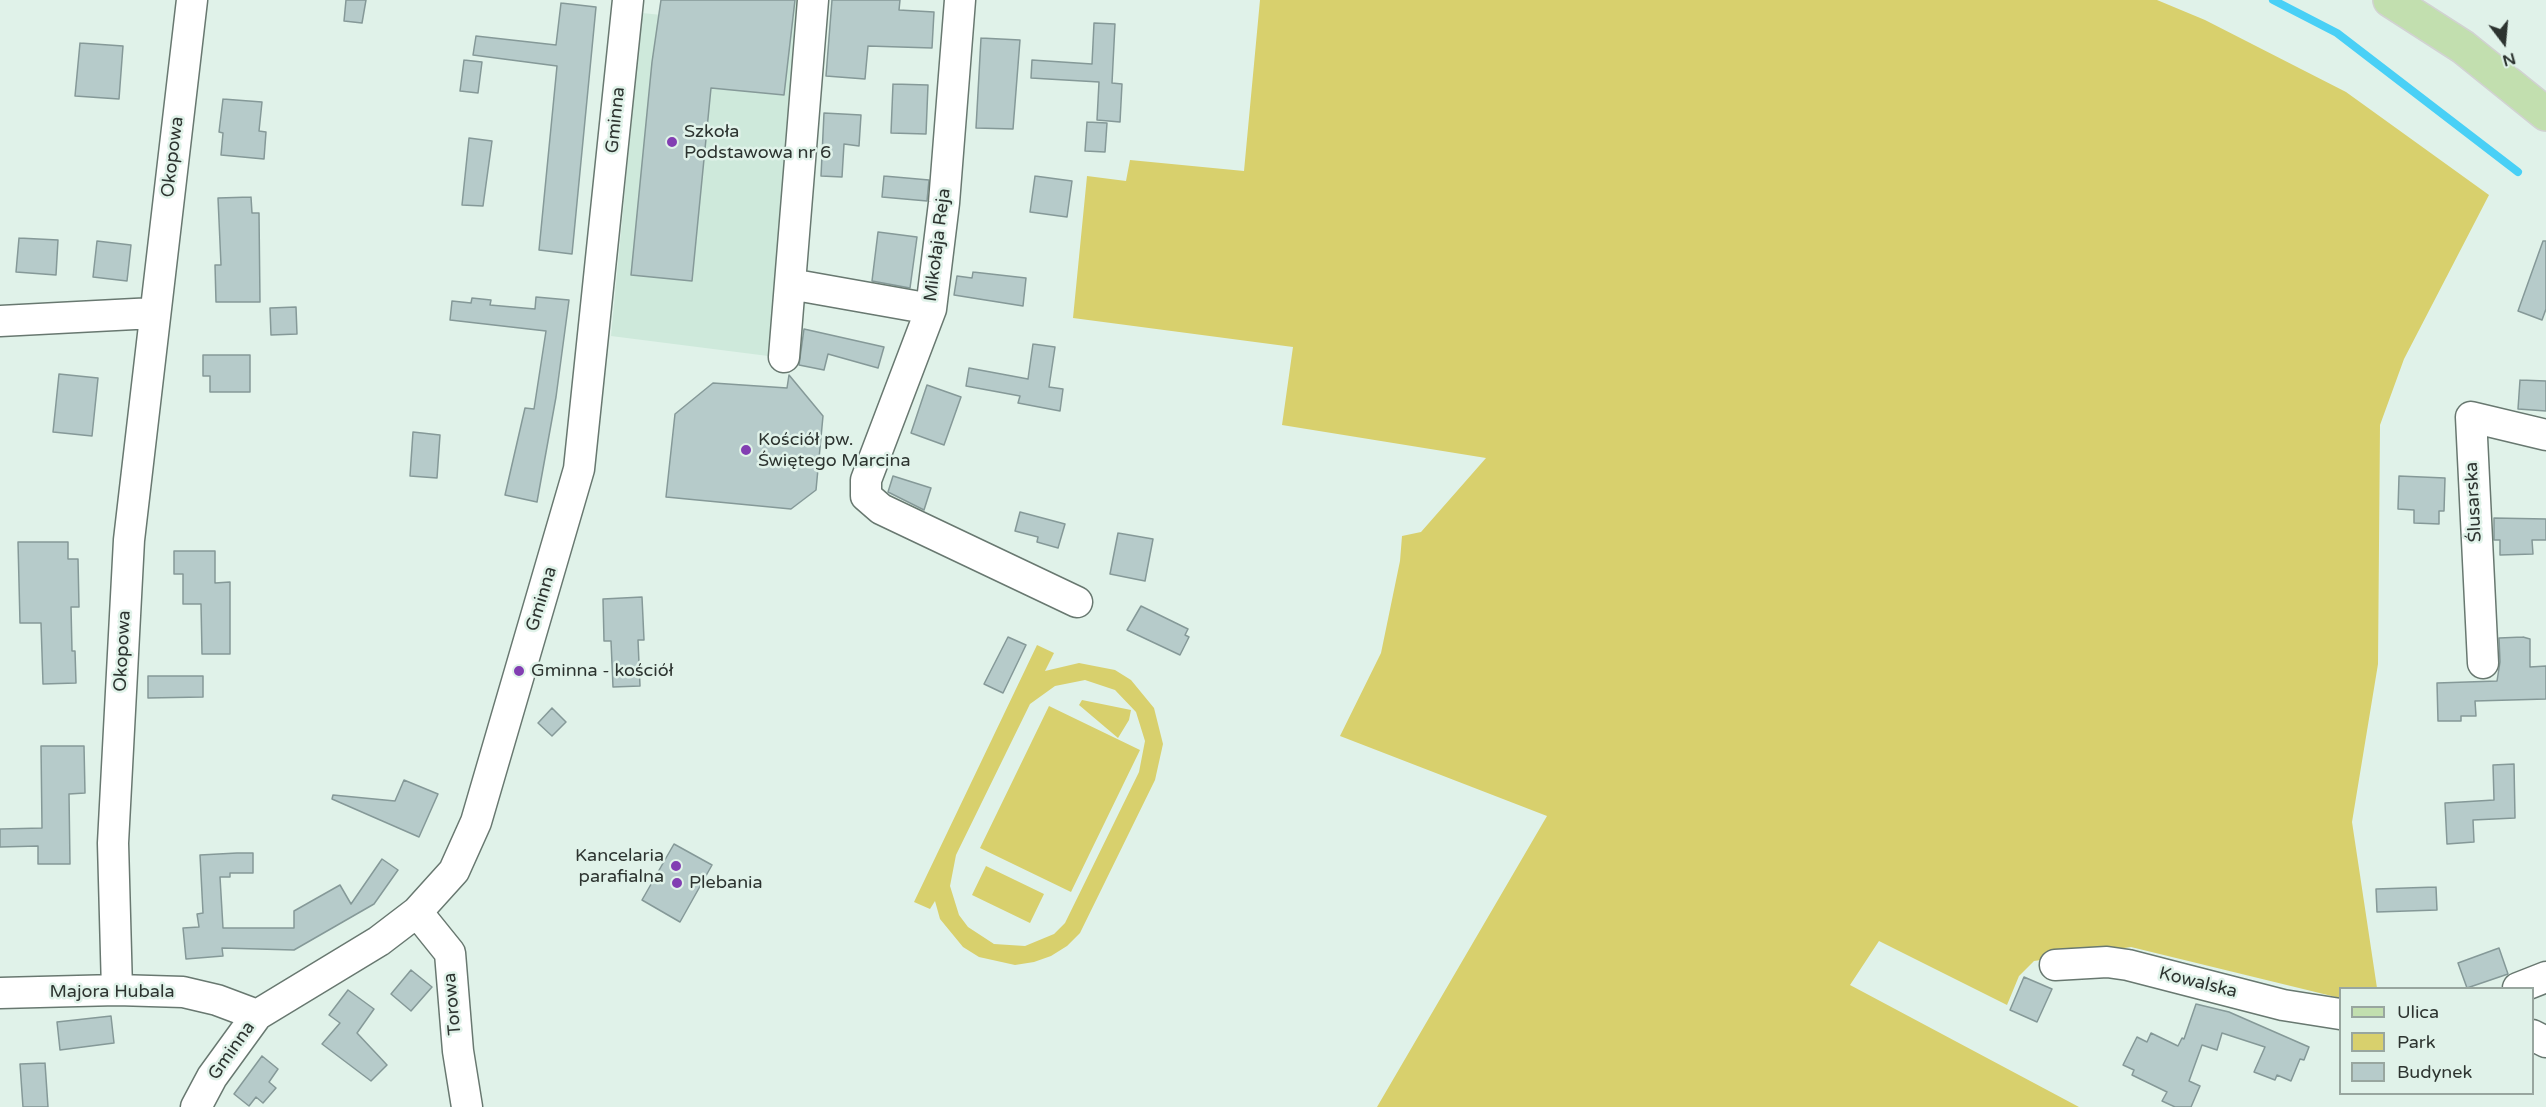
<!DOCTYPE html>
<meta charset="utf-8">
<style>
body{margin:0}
#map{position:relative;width:2546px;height:1107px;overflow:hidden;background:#e0f2e9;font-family:"Varela Round",sans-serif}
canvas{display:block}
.legend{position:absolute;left:2339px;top:987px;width:195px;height:108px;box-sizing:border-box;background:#e0f2e9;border:2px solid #98a69f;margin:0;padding:8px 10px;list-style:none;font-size:18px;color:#2d3430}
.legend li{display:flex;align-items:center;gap:12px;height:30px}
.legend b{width:30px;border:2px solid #98a69f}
.north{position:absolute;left:2474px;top:12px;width:60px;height:60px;-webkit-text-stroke:4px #e0f2e9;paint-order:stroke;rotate:164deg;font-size:16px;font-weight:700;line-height:24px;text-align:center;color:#2d3430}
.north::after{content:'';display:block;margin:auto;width:21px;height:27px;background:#2d3430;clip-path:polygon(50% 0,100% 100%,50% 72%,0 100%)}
</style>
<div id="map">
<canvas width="2546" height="1107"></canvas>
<ul class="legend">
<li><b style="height:8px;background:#c2dfaf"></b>Ulica</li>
<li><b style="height:16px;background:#d8d06d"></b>Park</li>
<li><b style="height:16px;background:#b6cbca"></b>Budynek</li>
</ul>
<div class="north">N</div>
</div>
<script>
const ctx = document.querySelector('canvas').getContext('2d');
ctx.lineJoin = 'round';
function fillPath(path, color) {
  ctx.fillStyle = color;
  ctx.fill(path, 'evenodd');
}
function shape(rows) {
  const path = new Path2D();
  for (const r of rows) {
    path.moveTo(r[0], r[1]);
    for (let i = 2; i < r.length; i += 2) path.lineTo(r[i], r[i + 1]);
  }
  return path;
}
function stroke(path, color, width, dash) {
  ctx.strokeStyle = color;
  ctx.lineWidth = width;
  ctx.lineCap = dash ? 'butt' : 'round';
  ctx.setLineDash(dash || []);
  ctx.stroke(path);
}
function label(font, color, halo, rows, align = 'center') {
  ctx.font = font + ' "Varela Round",sans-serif';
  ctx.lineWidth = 5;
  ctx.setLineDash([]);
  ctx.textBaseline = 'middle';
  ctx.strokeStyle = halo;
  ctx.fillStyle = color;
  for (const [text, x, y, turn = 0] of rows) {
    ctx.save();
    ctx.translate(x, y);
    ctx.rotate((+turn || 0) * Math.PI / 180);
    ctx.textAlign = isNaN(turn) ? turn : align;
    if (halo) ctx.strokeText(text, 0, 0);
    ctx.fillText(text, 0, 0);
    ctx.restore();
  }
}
const built = shape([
 [724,0,806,0,776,357,611,336,642,13,721,21]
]);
const green = shape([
 [1260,0,2157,0,2205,20,2346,92,2489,195,2404,359,2380,425,2378,664,2352,822,2377,988,2340,988,2340,998,2131,947,2034,961,2019,976,2007,1005,1879,941,1850,985,2079,1107,1377,1107,1547,816,1340,736,1381,653,1400,561,1402,536,1421,532,1486,458,1282,425,1293,347,1073,318,1087,176,1126,181,1130,160,1244,171],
 [1037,645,1054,653,1045,671,1079,663,1115,670,1131,680,1154,708,1163,744,1155,780,1080,933,1067,946,1051,956,1034,962,1015,965,979,957,963,947,940,919,935,901,930,909,914,902],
 [1085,680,1115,690,1136,712,1145,741,1139,772,1065,923,1054,934,1025,946,994,944,968,927,959,915,950,886,956,855,1030,704,1055,686],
 [1082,700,1131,710,1129,720,1118,738,1079,705],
 [1049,706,1140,750,1071,892,980,848],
 [986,866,1044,894,1030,923,972,895]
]);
const stream = shape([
 [2273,0,2337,33,2518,172]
]);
const building = shape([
 [346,0,366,0,362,23,344,21,346,0],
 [661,0,795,0,784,95,711,88,692,281,631,275,652,62,661,0],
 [832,0,900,0,899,10,934,12,932,48,868,46,865,79,826,76,832,0],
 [561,3,596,7,572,254,539,250,557,66,473,55,476,36,556,45,561,3],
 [1094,23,1115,24,1112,83,1122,84,1120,122,1097,120,1099,82,1031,78,1032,60,1092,64,1094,23],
 [981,38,1020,40,1013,129,976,128,981,38],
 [80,43,123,46,119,99,75,96,80,43],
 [464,60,482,62,478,93,460,91,464,60],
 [893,84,928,85,926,134,891,133,893,84],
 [223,99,262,102,259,131,266,132,264,159,221,155,223,133,219,132,223,99],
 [824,113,861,115,859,146,844,144,842,177,821,176,824,113],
 [1087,122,1107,123,1105,152,1085,151,1087,122],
 [469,138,492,141,483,206,462,205,469,138],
 [884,176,929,180,927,201,882,197,884,176],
 [1035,176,1072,181,1067,217,1030,212,1035,176],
 [251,197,252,213,259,213,260,302,216,302,215,265,221,265,218,198,251,197],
 [878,232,917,237,910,288,872,281,878,232],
 [19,238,58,240,56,275,16,272,19,238],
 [97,241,131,245,127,281,93,277,97,241],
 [2543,241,2546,241,2546,309,2542,320,2518,311,2543,241],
 [973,272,1026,278,1023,306,954,295,957,276,972,278,973,272],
 [536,297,569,300,556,397,537,502,505,495,525,408,534,409,546,331,450,320,452,301,471,303,472,298,491,300,490,305,535,309,536,297],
 [296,307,297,334,271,335,270,308,296,307],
 [804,329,884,347,878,368,828,354,824,370,799,365,804,329],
 [1033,344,1055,347,1049,387,1063,389,1060,411,1018,403,1020,396,966,386,969,368,1028,379,1033,344],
 [203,355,250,355,250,392,210,392,210,376,203,376,203,355],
 [59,374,98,378,92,436,53,432,59,374],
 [789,375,823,416,816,490,791,509,666,497,675,414,713,383,787,388,789,375],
 [2520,380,2546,381,2546,411,2518,409,2520,380],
 [927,385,961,397,944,445,911,433,927,385],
 [413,432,440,435,437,478,410,476,413,432],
 [893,476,931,488,924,510,888,492,893,476],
 [2399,476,2445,478,2444,511,2439,511,2439,524,2414,523,2414,510,2398,509,2399,476],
 [1020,512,1065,524,1058,548,1037,542,1038,537,1015,531,1020,512],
 [2494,518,2546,519,2546,540,2532,540,2533,554,2500,555,2500,540,2494,540,2494,518],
 [1118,533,1153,539,1145,581,1110,574,1118,533],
 [18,542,68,542,68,559,78,559,79,607,71,607,72,651,75,651,76,683,43,684,41,623,20,623,18,542],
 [174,551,215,551,215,583,230,582,230,654,202,654,201,604,183,604,183,574,174,574,174,551],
 [642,597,644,640,638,640,640,686,613,687,611,641,604,641,603,599,642,597],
 [1141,606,1188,629,1185,635,1189,637,1180,655,1127,630,1141,606],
 [1008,637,1026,645,1003,693,984,684,1008,637],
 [2523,637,2530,639,2530,667,2546,666,2546,699,2475,701,2476,716,2461,716,2461,721,2438,721,2437,683,2497,681,2500,662,2499,638,2523,637],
 [148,676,203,676,203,697,148,698,148,676],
 [552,708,566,722,552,736,538,723,552,708],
 [41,746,84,746,85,793,69,794,70,864,38,864,38,846,0,847,0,829,42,828,41,746],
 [2514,764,2515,818,2473,820,2474,842,2447,844,2445,803,2494,800,2493,765,2514,764],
 [404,780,438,794,419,837,332,799,333,795,395,801,404,780],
 [674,844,712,865,680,922,642,900,674,844],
 [237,853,253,853,253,873,230,873,230,877,220,877,223,928,294,928,294,911,340,885,351,904,382,859,398,870,374,904,294,950,222,948,223,956,186,959,183,928,199,927,197,914,203,913,200,855,237,853],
 [2436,887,2437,910,2377,912,2376,889,2436,887],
 [2499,948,2508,974,2467,988,2458,963,2499,948],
 [411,970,432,987,411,1011,391,994,411,970],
 [2024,977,2052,989,2037,1022,2010,1010,2024,977],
 [348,990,374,1009,357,1033,387,1065,371,1081,322,1044,340,1023,329,1015,348,990],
 [2196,1004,2229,1012,2309,1047,2304,1060,2300,1059,2291,1081,2277,1075,2275,1080,2254,1072,2265,1047,2222,1033,2217,1050,2202,1045,2189,1081,2200,1086,2191,1107,2175,1107,2162,1101,2167,1092,2132,1075,2134,1070,2123,1065,2137,1037,2147,1042,2151,1033,2178,1046,2182,1038,2184,1039,2196,1004],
 [111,1016,114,1043,60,1050,57,1022,111,1016],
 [262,1056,278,1069,269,1082,276,1088,263,1103,256,1097,249,1106,234,1094,262,1056],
 [45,1063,48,1107,23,1107,20,1064,45,1063]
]);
const minor = shape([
 [960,0,944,203,931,309,866,480,866,496,881,509,1077,602],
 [790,284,931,309],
 [0,321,154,313],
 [784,357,813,0],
 [2483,663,2471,417,2546,435],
 [417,912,450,953,458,1051,467,1107],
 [2055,965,2107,962,2128,965,2283,1005,2340,1014],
 [2518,988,2546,977],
 [117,990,113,843,129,540,192,0],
 [0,993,117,990,183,992,217,1000,257,1015],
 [2532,1035,2546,1042],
 [196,1107,212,1077,257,1015,379,941,417,912,454,871,476,822,579,469,628,0]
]);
const major = shape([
 [2390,0,2463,47,2546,114]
]);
const markers = [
 [672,142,6,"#823eb2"],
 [746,450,6,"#823eb2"],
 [519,671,6,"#823eb2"],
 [676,866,6,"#823eb2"],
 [677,883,6,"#823eb2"]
];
const streetNames = [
 ["Gminna",616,120,-84],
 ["Okopowa",173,157,-83],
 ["Mikołaja Reja",938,245,-83],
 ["Ślusarska",2474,502,-93],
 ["Gminna",542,599,-73],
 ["Okopowa",123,651,-87],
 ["Kowalska",2198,983,14],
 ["Majora Hubala",112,992],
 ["Torowa",453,1004,-95],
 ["Gminna",232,1051,-55]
];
const poiNames = [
 ["Szkoła",684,132],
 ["Podstawowa nr 6",684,153],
 ["Kościół pw.",758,440],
 ["Świętego Marcina",758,461],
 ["Gminna - kościół",531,671],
 ["Kancelaria",664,856,"right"],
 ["parafialna",664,877,"right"],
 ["Plebania",689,883]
];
fillPath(built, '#cee9db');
fillPath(green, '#d8d06d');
stroke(stream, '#49d0f6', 8);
fillPath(building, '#b6cbca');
stroke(building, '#859998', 1.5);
stroke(minor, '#687870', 33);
stroke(major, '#d1d2d1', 36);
stroke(minor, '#fff', 30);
stroke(major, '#c2dfaf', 33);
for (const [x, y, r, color] of markers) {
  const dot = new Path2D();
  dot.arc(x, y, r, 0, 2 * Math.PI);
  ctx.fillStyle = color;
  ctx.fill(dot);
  stroke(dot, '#e0f2e9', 2);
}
label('18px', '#2d3430', '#e0f2e9', streetNames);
label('18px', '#2d3430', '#e0f2e9', poiNames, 'left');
</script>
